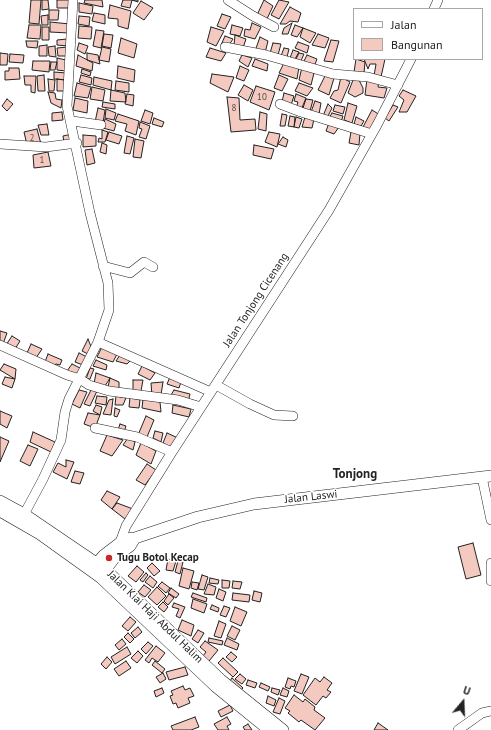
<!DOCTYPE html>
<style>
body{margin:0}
#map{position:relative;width:491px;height:730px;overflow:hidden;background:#fff;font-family:"PT Sans",sans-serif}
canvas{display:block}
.legend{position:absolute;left:353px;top:8px;width:130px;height:52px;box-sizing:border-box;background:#fff;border:1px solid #a7a7a7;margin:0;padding:5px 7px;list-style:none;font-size:12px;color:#222}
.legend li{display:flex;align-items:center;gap:8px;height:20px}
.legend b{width:20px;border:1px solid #a7a7a7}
.north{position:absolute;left:443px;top:682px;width:40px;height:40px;-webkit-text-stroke:3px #fff;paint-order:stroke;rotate:19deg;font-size:11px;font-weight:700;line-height:16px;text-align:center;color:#222}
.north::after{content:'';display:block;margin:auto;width:14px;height:18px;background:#222;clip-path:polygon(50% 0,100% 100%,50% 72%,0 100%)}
</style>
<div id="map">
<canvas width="491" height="730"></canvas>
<ul class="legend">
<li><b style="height:5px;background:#fff"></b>Jalan</li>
<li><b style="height:11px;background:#f3c9c0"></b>Bangunan</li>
</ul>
<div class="north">U</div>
</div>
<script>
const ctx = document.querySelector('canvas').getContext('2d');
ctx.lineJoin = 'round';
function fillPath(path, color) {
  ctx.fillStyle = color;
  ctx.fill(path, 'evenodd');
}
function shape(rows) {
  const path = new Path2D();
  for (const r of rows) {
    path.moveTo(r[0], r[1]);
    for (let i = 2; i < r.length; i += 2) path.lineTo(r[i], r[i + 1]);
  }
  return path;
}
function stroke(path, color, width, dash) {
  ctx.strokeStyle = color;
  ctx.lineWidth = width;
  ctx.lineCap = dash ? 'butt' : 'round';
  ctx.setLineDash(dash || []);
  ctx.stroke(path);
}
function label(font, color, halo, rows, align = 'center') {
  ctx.font = font + ' "PT Sans",sans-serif';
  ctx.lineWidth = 3;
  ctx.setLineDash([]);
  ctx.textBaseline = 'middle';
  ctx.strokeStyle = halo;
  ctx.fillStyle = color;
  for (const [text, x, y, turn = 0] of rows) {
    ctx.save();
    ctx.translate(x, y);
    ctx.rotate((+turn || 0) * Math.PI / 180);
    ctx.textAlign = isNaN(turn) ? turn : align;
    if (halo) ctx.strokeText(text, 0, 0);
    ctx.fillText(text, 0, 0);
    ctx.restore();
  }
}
const building = shape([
 [31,0,41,0,39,24,29,23,31,0],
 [42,0,48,0,49,9,42,10,42,0],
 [57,0,71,0,71,8,57,8,57,0],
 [85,0,102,0,103,7,84,3,85,0],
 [123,0,138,0,138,2,132,0,130,8,121,6,123,0],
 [264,0,273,6,266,21,257,15,264,0],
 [279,0,289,2,279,19,271,15,279,0],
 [141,1,153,8,144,20,133,13,141,1],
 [79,3,93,6,92,14,79,12,79,3],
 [110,5,131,11,128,29,118,26,118,19,108,18,110,5],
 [290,7,301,13,298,22,290,21,286,24,280,24,290,7],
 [49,10,59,10,58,20,49,20,49,10],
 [94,13,105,15,105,24,92,21,94,13],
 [222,14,231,17,225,29,217,26,222,14],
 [48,15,48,25,42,25,41,16,48,15],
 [79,16,90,17,89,26,78,24,79,16],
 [50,22,70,24,69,33,50,32,50,22],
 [252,23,261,27,255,39,244,36,245,29,250,30,252,23],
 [292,23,288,34,282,34,284,28,292,23],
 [29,25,41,25,40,39,27,38,29,25],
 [232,25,243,28,240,36,230,34,232,25],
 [295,25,303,28,297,37,291,35,295,25],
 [79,26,92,27,91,39,78,38,79,26],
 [42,27,49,27,49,40,42,40,42,27],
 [211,27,224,31,216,46,207,42,211,27],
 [303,28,316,33,310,43,300,37,303,28],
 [96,30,104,31,101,48,93,46,96,30],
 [104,34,113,35,111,48,102,46,104,34],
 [318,34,329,38,325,48,312,45,318,34],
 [235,35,246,39,243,48,234,45,235,35],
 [225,36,233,39,229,45,221,45,225,36],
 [260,37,268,41,265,53,255,51,260,37],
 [121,38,137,44,134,58,118,53,121,38],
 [67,39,68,46,57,45,57,40,67,39],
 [331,40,339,41,333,62,324,61,331,40],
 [26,41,38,41,37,48,27,47,26,41],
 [298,42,309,46,307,53,295,48,298,42],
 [79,43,88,46,85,54,77,50,79,43],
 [273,43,281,44,278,55,270,53,273,43],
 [47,45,47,56,39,56,39,46,47,45],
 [55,46,56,57,49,56,48,47,55,46],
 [68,47,69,56,58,56,57,48,68,47],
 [102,47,111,49,109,62,99,60,102,47],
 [210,48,226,53,221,61,206,57,210,48],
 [284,48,289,49,287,57,281,56,284,48],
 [293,50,299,52,295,59,290,58,293,50],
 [0,53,8,54,7,65,0,65,0,53],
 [87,53,98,55,100,64,87,60,87,53],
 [299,53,304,54,300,63,296,59,299,53],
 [10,54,24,55,23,63,9,62,10,54],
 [78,55,93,63,92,71,76,66,78,55],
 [242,55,252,58,248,67,239,61,242,55],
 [307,55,317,59,314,67,303,63,307,55],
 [57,58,66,60,66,71,57,70,57,58],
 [255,59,268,64,267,71,252,66,255,59],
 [356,59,365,62,364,73,354,72,356,59],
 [364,59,385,59,381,77,374,76,376,64,370,64,368,69,364,59],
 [33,61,50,61,49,72,32,70,33,61],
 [51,62,57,62,55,70,50,70,51,62],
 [284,63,299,67,297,79,279,73,284,63],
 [118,66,135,70,134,82,117,78,118,66],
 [240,66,249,70,244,81,236,78,240,66],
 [302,67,314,73,311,85,299,80,302,67],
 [9,68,19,68,20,79,5,80,5,71,9,71,9,68],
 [82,69,91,72,90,76,81,73,82,69],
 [54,72,66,73,67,80,54,79,54,72],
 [212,74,234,77,228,92,210,83,212,74],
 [44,75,45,91,38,91,37,76,44,75],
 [81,75,92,78,91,85,79,82,81,75],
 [279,75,288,79,282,91,274,88,279,75],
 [24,76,36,76,35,93,31,92,31,85,25,85,24,76],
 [325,76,334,78,329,95,318,90,325,76],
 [94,77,112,81,111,90,93,85,94,77],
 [341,77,350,82,341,103,330,98,334,91,338,90,341,77],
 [48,79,55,80,54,91,49,91,48,79],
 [57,79,65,80,64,91,57,91,57,79],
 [367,79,379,82,378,87,387,88,384,98,365,95,367,79],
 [353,80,359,80,363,88,363,93,355,97,348,93,353,80],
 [116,81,129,83,129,92,115,90,116,81],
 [77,83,91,87,88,98,74,96,77,83],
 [299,83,313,88,307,96,295,91,299,83],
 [244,85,253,90,248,101,238,95,244,85],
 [256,86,275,92,269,110,250,102,256,86],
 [92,87,105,90,103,101,90,99,92,87],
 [111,90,125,93,126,102,110,101,111,90],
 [403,90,416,96,407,112,399,112,404,100,399,96,403,90],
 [48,92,55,93,56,99,62,100,61,108,51,103,48,92],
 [284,93,294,96,291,105,282,102,284,93],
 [127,94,134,95,133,106,125,104,127,94],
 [296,94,306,98,301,110,296,108,298,102,294,101,296,94],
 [227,97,239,98,240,120,255,119,256,130,231,132,227,97],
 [75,98,88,101,87,113,73,110,75,98],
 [7,99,13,104,7,111,2,106,7,99],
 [306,99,313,100,310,111,303,108,306,99],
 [315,101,321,103,319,114,311,112,315,101],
 [103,102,115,104,115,109,102,107,103,102],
 [348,103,357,106,352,123,344,120,348,103],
 [328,104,332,108,327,118,323,116,328,104],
 [335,105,345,107,343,114,333,111,335,105],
 [393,105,398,107,389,121,385,118,393,105],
 [98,108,105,110,103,123,95,122,98,108],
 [106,109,116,113,114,120,105,118,106,109],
 [145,110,153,113,150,124,141,121,145,110],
 [372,110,380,115,371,130,363,127,372,110],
 [62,112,63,120,52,121,52,113,62,112],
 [260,112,267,114,266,131,258,129,260,112],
 [332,113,343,116,341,122,329,118,332,113],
 [118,114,139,121,136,135,125,131,127,124,115,121,118,114],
 [282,114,287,115,285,126,280,126,282,114],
 [290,116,295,117,294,127,288,126,290,116],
 [296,117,302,119,299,128,294,127,296,117],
 [305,117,314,119,312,128,302,127,305,117],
 [356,117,364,121,361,126,354,124,356,117],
 [154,118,164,122,162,127,152,124,154,118],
 [105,119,116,124,114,131,103,128,105,119],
 [140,122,150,126,146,139,139,137,142,129,139,128,140,122],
 [329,123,339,127,334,134,326,131,329,123],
 [47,124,49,135,41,135,38,125,47,124],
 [37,129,41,144,27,145,24,132,37,129],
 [102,130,108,132,105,142,98,142,99,138,102,139,102,130],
 [109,132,122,136,119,144,106,140,109,132],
 [269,132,280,134,277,147,265,142,269,132],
 [351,132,360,133,359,145,349,143,351,132],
 [72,134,73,142,64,143,63,136,72,134],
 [83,135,96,136,96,146,83,147,83,135],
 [127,136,134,138,130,154,124,153,127,136],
 [283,137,288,140,286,147,278,144,283,137],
 [135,139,144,141,141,158,133,157,135,139],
 [102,143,107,145,106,154,100,152,102,143],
 [254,145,274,149,271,159,253,155,254,145],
 [92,149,95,163,87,165,85,150,92,149],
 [48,152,51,166,34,168,33,155,48,152],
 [0,331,7,333,3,344,0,342,0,331],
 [12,336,20,341,15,349,6,345,12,336],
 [88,339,92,349,88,354,82,351,88,339],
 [31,344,42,349,36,358,27,353,31,344],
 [102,347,117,354,113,362,97,357,102,347],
 [79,353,87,357,83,365,75,362,79,353],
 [48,354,62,360,60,365,56,364,53,366,45,362,48,354],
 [120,355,130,361,127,364,116,361,120,355],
 [96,360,107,365,106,370,93,366,96,360],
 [4,364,16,369,15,379,0,370,4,364],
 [72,364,82,369,78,375,67,371,72,364],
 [142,366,155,373,150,380,138,374,142,366],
 [90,368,94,369,90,379,86,379,90,368],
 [96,373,110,378,105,386,94,384,96,373],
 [5,377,15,379,12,388,2,384,5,377],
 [170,377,182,379,179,388,167,384,170,377],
 [110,378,119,382,119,389,108,387,110,378],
 [133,380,143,380,141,391,133,391,133,380],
 [163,382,161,395,152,396,151,383,163,382],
 [79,390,87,392,80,408,72,404,79,390],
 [91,390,97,391,90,406,84,404,91,390],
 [174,390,190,394,188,402,171,395,174,390],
 [97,396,107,397,106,405,95,403,97,396],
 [116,396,126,398,123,405,115,405,116,396],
 [130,397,140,400,139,408,129,407,130,397],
 [113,399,111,415,103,414,109,400,113,399],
 [143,399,160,402,161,412,142,408,143,399],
 [96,405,102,407,100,415,93,411,96,405],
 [173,405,191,409,189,417,172,413,173,405],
 [115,408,120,410,117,417,114,416,115,408],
 [0,411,12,416,7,428,0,424,0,411],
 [88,413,100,415,95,428,84,424,88,413],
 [146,416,154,420,147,437,138,435,146,416],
 [120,424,126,426,124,432,118,430,120,424],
 [155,431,163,433,161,442,153,438,155,431],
 [33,432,55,442,51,452,30,442,33,432],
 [167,433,178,438,171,447,163,443,167,433],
 [107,435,123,440,112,456,100,451,107,435],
 [0,437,9,441,0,462,0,437],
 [128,438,135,442,133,450,123,445,128,438],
 [141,443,156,451,151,464,136,455,141,443],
 [28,445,38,449,30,466,20,461,28,445],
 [66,460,74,462,67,479,53,472,58,463,66,467,66,460],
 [147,464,156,470,145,485,136,480,147,464],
 [75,471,84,473,80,484,71,482,75,471],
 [107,491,120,497,112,509,101,500,107,491],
 [117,503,133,509,125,519,112,509,117,503],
 [473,543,481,575,466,579,458,547,473,543],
 [168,559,176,561,173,571,166,570,168,559],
 [178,561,183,562,180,574,175,572,178,561],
 [152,563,160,571,154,576,147,568,152,563],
 [137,566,144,572,136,582,128,576,137,566],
 [183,568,194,571,189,589,179,586,183,568],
 [146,573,148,575,143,582,140,580,146,573],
 [202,575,208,577,204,590,198,589,202,575],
 [150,576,157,582,153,588,145,582,150,576],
 [210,578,219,580,218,584,209,583,210,578],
 [222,580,230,581,229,588,222,588,222,580],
 [233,581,242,582,240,589,232,588,233,581],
 [162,582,170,588,166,593,158,586,162,582],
 [192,582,199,583,197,590,191,588,192,582],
 [208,584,216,587,214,595,204,594,208,584],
 [144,585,151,590,145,597,138,592,144,585],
 [157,587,166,596,157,605,148,597,157,587],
 [171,588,179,594,176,598,168,593,171,588],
 [219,589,226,592,223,601,216,598,219,589],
 [254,591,262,593,260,602,252,600,254,591],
 [193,593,207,598,206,602,191,597,193,593],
 [233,593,250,595,249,602,232,600,233,593],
 [169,594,174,598,168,605,164,601,169,594],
 [193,599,207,604,204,613,191,608,193,599],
 [163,602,168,607,164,612,158,607,163,602],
 [174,603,185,607,180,618,176,616,179,609,172,607,174,603],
 [212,605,219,608,218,612,210,609,212,605],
 [224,606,230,608,226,617,220,615,224,606],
 [235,607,247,612,241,626,230,621,235,607],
 [130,617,136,622,128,631,122,626,130,617],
 [182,620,194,625,191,636,178,630,182,620],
 [219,621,226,624,221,638,214,636,219,621],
 [232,626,240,630,235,640,227,636,232,626],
 [138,627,142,632,135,638,131,633,138,627],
 [198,630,204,633,198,643,192,639,198,630],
 [128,633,134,639,130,643,124,637,128,633],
 [209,638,223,641,222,645,208,642,209,638],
 [227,638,239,644,237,650,224,645,227,638],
 [122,639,126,644,119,650,115,645,122,639],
 [205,641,218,650,209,661,203,656,206,652,200,647,205,641],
 [148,642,153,646,146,654,141,649,148,642],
 [156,646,165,653,158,662,152,658,149,663,145,660,156,646],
 [127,647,131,654,115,664,111,657,127,647],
 [138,651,143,656,137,663,131,658,138,651],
 [231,652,237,657,232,662,226,657,231,652],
 [107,657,112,662,106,669,101,664,107,657],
 [223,658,238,672,233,677,218,663,223,658],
 [126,661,131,668,119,676,114,669,126,661],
 [155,661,165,669,162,673,152,665,155,661],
 [185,667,188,675,169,680,166,672,185,667],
 [163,673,166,679,160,683,156,677,163,673],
 [240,674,246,679,242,684,235,679,240,674],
 [301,674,309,677,302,694,294,691,301,674],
 [324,677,332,683,327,690,331,692,326,698,323,696,316,705,303,695,315,678,320,682,324,677],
 [232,678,243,688,240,691,229,682,232,678],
 [288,678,296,681,294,687,291,686,290,689,285,687,288,678],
 [248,680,257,683,255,688,246,685,248,680],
 [261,683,270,687,268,691,259,687,261,683],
 [183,686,185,690,190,688,194,696,188,698,190,703,178,708,176,703,173,704,170,696,173,695,171,691,183,686],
 [162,688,164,693,156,697,154,691,162,688],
 [272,688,280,690,278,695,271,692,272,688],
 [283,688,289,691,287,697,280,695,283,688],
 [294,695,303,702,305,699,315,707,314,710,325,718,315,730,301,720,299,722,288,713,290,711,285,708,294,695],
 [268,696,276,700,274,706,266,703,268,696],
 [279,698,285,701,280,714,273,712,279,698],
 [230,705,233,711,221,717,218,711,230,705],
 [195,717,199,727,191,730,173,730,171,726,195,717],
 [227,717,231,724,227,726,229,730,218,730,214,724,227,717],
 [378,723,388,730,374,730,378,723],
 [248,724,252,730,245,730,243,727,248,724]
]);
const minor = shape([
 [228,0,253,16,274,27],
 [434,9,438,0],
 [225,47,266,55,333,74,368,77,398,85],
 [280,104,301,112,372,134],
 [72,121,101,125],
 [0,144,46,147,77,143],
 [103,266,130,273,144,262,153,267],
 [98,342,211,392],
 [0,345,67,375,80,379,89,385,109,391,178,400,201,407],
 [216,385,250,404,274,415,293,416],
 [95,428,137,437,172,452],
 [482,477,491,520],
 [21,520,43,479,61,440,65,412,69,399,98,342,109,310,108,283,90,213,67,106,73,0],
 [119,545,126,526,172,452,329,210,377,125,411,59],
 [491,563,491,581],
 [458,730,482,713,491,711]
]);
const major = shape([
 [0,501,24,514,105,569,221,680,283,730],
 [0,511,40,534,100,577,215,686,269,730],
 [91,570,104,555,125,539,135,538,198,517,254,504,491,476],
 [101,575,116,556,130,546,135,538]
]);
const markers = [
 [109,558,4,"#c62828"]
];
const numberNames = [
 ["10",262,97],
 ["8",234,108],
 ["2",32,138],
 ["1",42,160]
];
const streetNames = [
 ["Jalan Tonjong Cicenang",256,300,-57],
 ["Jalan Laswi",311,497,-6],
 ["Jalan Kiai Haji Abdul Halim",155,617,44]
];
const poiNames = [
 ["Tugu Botol Kecap",117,558]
];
const quarterNames = [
 ["Tonjong",355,474]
];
fillPath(building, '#f3c9c0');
stroke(building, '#222', 1);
stroke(minor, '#222', 10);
stroke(major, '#222', 12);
stroke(minor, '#fff', 9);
stroke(major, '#fff', 11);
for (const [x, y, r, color] of markers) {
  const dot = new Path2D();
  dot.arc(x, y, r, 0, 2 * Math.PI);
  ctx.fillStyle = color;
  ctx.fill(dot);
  stroke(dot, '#fff', 1.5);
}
label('9px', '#564c4a', null, numberNames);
label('11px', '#222', '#fff', streetNames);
label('bold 11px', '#222', '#fff', poiNames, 'left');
label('bold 13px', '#222', '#fff', quarterNames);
</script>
